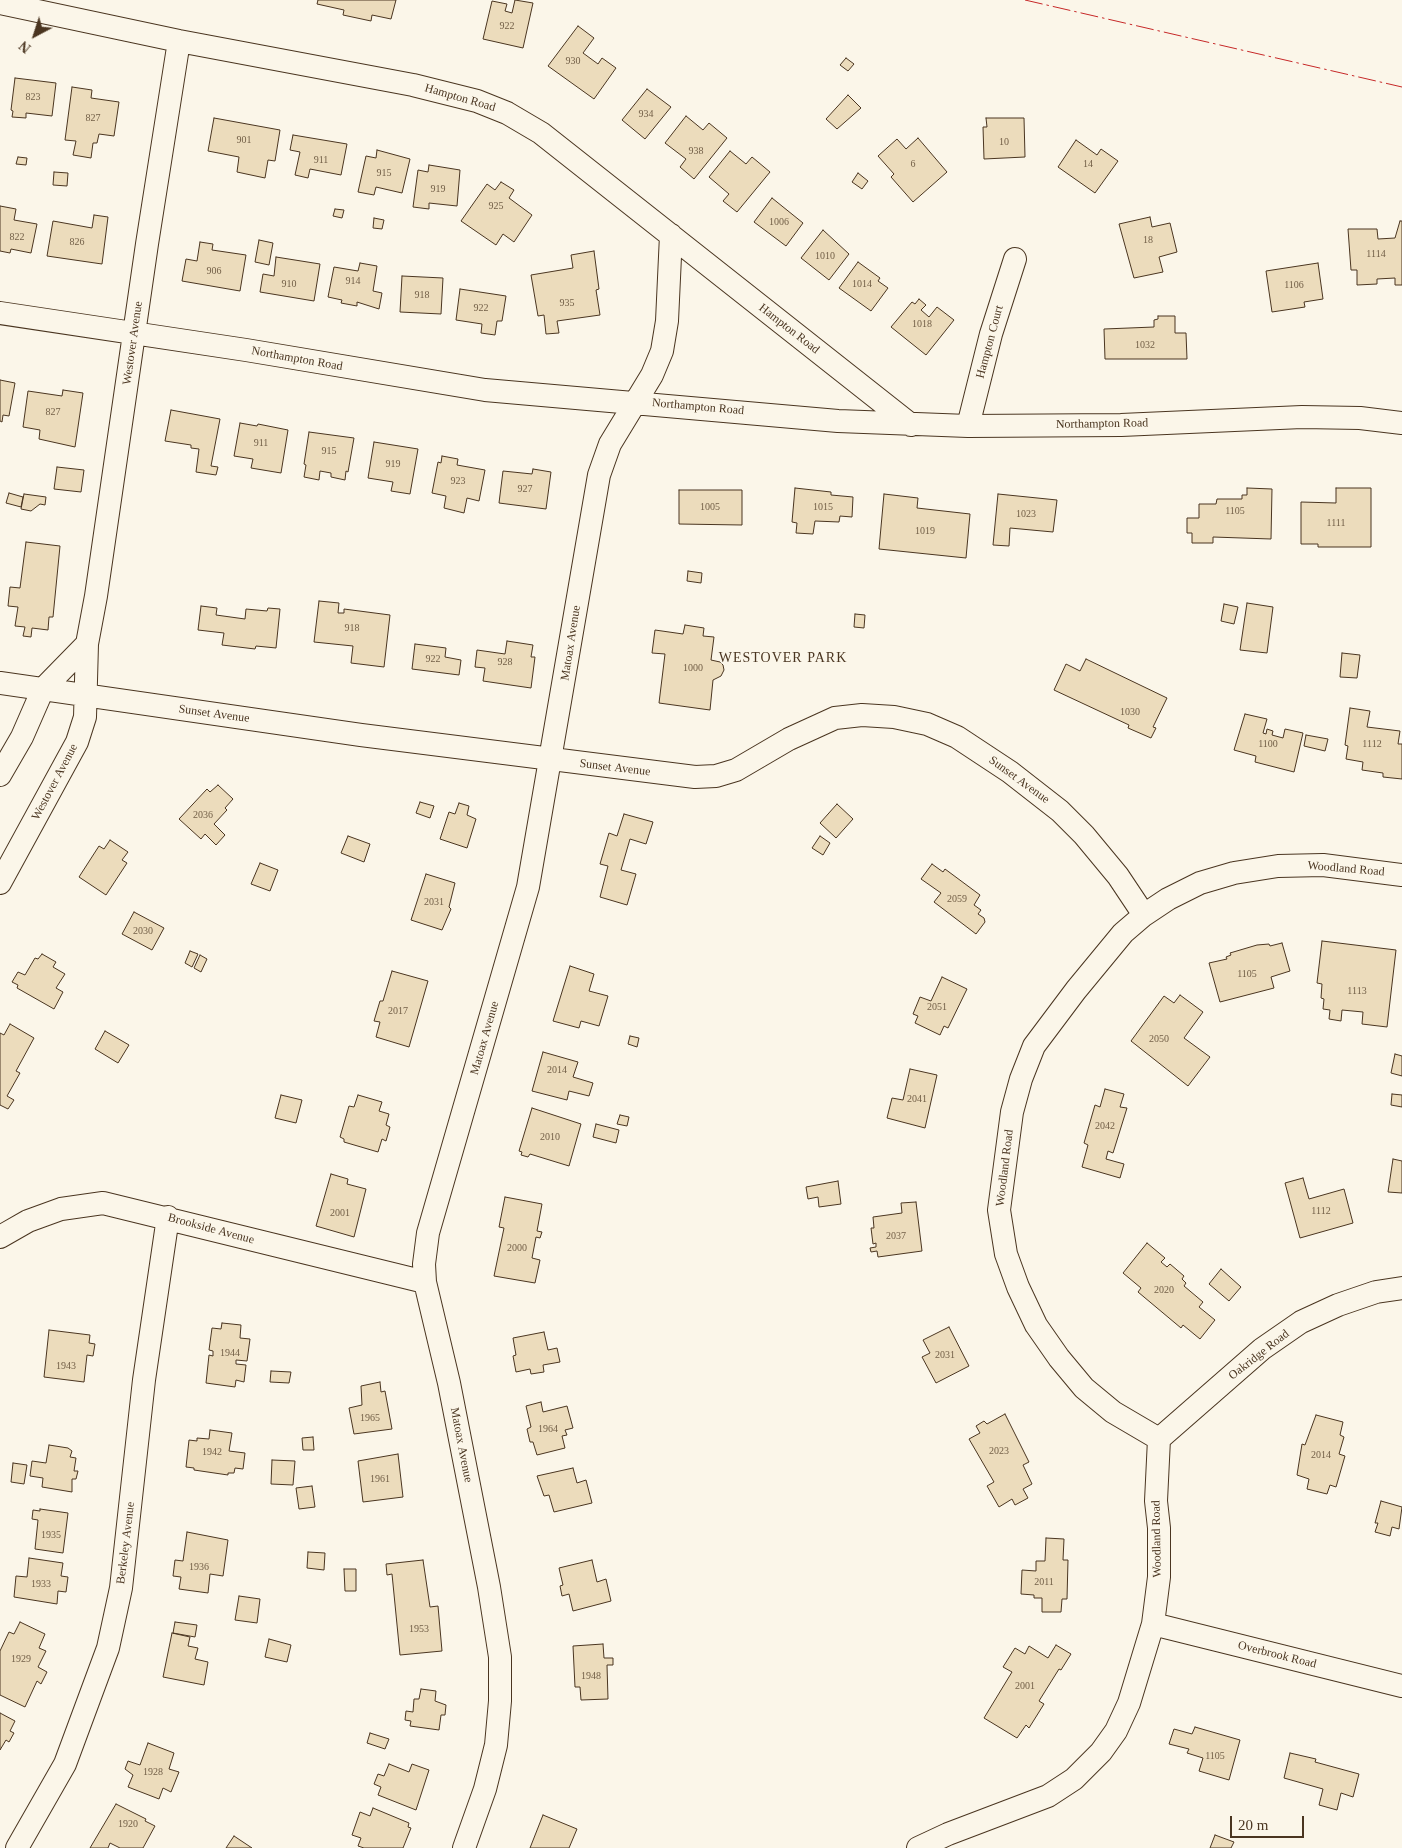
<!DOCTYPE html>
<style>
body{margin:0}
#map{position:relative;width:1402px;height:1848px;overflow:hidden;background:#fbf6e9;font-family:"Times New Roman",serif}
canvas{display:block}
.north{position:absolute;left:10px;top:10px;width:50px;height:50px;-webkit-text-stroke:4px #fbf6e9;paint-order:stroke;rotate:220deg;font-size:14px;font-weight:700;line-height:20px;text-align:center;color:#4a3520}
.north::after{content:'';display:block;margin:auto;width:18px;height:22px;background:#4a3520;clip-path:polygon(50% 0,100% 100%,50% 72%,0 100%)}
.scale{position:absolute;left:1230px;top:1816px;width:74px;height:22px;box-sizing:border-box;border:2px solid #4a3520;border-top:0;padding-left:6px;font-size:15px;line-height:18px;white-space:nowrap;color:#4a3520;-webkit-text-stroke:4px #fbf6e9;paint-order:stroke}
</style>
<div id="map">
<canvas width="1402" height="1848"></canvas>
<div class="north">N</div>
<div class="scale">20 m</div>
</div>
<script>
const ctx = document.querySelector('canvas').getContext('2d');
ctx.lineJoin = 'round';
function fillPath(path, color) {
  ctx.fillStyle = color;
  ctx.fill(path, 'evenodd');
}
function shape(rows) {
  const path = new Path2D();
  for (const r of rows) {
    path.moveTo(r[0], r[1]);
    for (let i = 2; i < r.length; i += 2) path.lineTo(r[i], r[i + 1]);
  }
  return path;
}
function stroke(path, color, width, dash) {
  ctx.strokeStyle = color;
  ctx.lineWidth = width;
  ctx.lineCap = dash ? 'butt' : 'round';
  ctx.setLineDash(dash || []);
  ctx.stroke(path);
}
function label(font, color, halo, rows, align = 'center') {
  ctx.font = font + ' "Times New Roman",serif';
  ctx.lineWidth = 4;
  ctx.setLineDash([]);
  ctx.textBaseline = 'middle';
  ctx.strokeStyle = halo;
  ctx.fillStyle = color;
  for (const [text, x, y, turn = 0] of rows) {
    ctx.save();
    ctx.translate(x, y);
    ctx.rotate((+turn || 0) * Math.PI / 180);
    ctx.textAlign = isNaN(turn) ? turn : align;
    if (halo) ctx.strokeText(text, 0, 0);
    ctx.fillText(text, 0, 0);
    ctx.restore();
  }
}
const building = shape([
 [318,0,396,0,391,19,372,15,371,21,343,15,344,10,317,4,318,0],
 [515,0,533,3,523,48,483,39,492,1,507,4,505,11,512,13,515,0],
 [578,26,594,38,583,53,598,64,602,58,616,68,594,99,548,66,578,26],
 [846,58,854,64,848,71,840,65,846,58],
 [15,78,56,83,52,116,26,113,26,118,12,117,13,111,11,110,15,78],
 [72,87,92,90,91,98,119,102,114,136,99,134,97,143,93,143,91,158,73,155,76,141,65,140,72,87],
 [647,89,671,107,645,139,622,120,647,89],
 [848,95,861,108,837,129,826,119,848,95],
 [686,116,703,130,709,123,727,138,694,179,680,167,686,159,665,143,686,116],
 [214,118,280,130,275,161,268,160,265,178,237,172,239,157,208,151,214,118],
 [986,118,1024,118,1025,157,984,159,983,127,987,127,986,118],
 [293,135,347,144,341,175,310,169,308,178,295,175,300,152,290,150,293,135],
 [918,138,947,172,913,202,891,177,894,174,878,156,897,139,906,149,918,138],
 [1076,140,1097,155,1101,149,1118,161,1095,193,1058,167,1076,140],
 [377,150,410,159,402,193,376,187,374,195,358,192,366,156,376,158,377,150],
 [730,151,746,164,752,157,770,172,737,212,723,201,729,194,709,177,730,151],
 [18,157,27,158,26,165,16,164,18,157],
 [429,165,460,170,457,206,429,203,429,209,413,207,418,170,428,172,429,165],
 [54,172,68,173,67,186,53,185,54,172],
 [858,173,868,181,862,189,852,182,858,173],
 [501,182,514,190,509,198,532,215,514,242,503,234,496,245,461,221,487,184,495,190,501,182],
 [772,198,803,223,786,246,754,222,772,198],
 [0,206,16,209,14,220,37,224,31,253,11,249,10,253,0,251,0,206],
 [335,209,344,210,342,218,333,216,335,209],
 [94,215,108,217,102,264,47,256,53,221,92,228,94,215],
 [1150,217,1152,227,1170,223,1177,252,1159,257,1163,272,1134,278,1119,224,1150,217],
 [374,218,384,220,382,229,373,228,374,218],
 [1400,221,1402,221,1402,285,1395,285,1395,278,1377,279,1377,284,1357,285,1357,270,1351,270,1348,229,1377,229,1378,239,1395,238,1400,221],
 [823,230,849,254,829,280,801,258,823,230],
 [259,240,273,243,269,265,255,262,259,240],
 [200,242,213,244,212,250,246,255,240,291,182,281,186,259,197,261,200,242],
 [594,251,599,289,596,290,600,315,557,321,559,333,546,334,544,315,538,316,531,275,573,268,571,255,594,251],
 [276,257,320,264,314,301,260,292,263,274,274,276,276,257],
 [858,262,880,278,878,281,888,288,871,311,839,288,858,262],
 [360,263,377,266,373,291,382,293,379,309,357,302,357,306,341,303,342,300,328,297,334,267,358,271,360,263],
 [1318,263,1323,299,1304,302,1305,307,1272,312,1266,271,1318,263],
 [402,276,443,278,441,314,400,312,402,276],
 [460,289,506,296,502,321,497,321,495,335,481,333,482,324,456,320,460,289],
 [919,299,926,305,921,310,929,317,937,307,954,320,926,355,891,327,912,302,915,304,919,299],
 [1158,316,1175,316,1175,333,1186,333,1187,359,1105,359,1104,329,1154,327,1154,320,1158,319,1158,316],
 [0,380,15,383,9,416,3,415,2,422,0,421,0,380],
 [63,390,83,393,75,447,39,439,40,430,23,427,28,391,62,396,63,390],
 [171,410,220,419,211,466,218,467,216,475,196,472,199,449,191,448,191,445,165,441,171,410],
 [240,423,257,426,258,424,288,430,281,473,251,468,253,459,234,456,240,423],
 [309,432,354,438,348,472,346,471,345,480,331,477,331,473,320,471,319,480,304,477,306,465,304,464,309,432],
 [374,442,418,449,410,494,391,491,393,482,368,478,374,442],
 [442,456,458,459,457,465,485,470,479,501,467,498,464,513,444,508,446,496,432,493,438,462,441,463,442,456],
 [57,467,84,470,81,492,54,489,57,467],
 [533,469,551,472,546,509,499,503,503,471,532,474,533,469],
 [795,488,831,492,831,495,853,497,852,517,840,516,839,522,815,521,813,534,796,533,797,523,792,522,795,488],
 [1247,488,1272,489,1271,539,1213,537,1213,543,1192,543,1192,533,1187,533,1187,518,1199,518,1199,504,1216,504,1217,499,1242,499,1242,495,1247,495,1247,488],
 [1336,488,1371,488,1371,547,1318,547,1318,544,1301,544,1301,502,1336,503,1336,488],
 [679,490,742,490,742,525,679,524,679,490],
 [9,493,23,497,21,507,6,503,9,493],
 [24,494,46,497,45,505,40,504,31,511,21,509,24,494],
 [884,494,918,498,917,508,970,514,966,558,879,549,884,494],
 [998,494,1057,500,1053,532,1010,528,1009,546,993,545,998,494],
 [26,542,60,546,53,617,49,617,48,630,32,628,31,637,23,636,25,627,15,626,18,607,8,606,10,587,20,588,26,542],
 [688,571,702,573,701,583,687,581,688,571],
 [319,601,339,603,338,613,344,613,344,609,390,615,384,667,351,663,353,646,314,642,319,601],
 [1247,603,1273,607,1267,653,1240,650,1247,603],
 [1224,604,1238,607,1234,624,1221,621,1224,604],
 [201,606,217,608,216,615,245,619,246,609,267,611,268,608,280,609,276,648,256,646,255,649,222,645,224,633,198,630,201,606],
 [855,614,865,615,864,628,854,627,855,614],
 [685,625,704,628,703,636,714,637,711,660,720,662,723,665,724,670,721,676,713,680,710,710,659,703,665,654,652,653,655,630,683,634,685,625],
 [507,641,533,645,531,657,535,657,531,688,483,681,485,668,475,667,477,650,505,654,507,641],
 [415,644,446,648,445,657,461,660,459,675,412,669,415,644],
 [1342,653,1360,655,1357,678,1340,677,1342,653],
 [1086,659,1167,698,1153,727,1156,728,1151,738,1128,728,1129,725,1054,690,1066,664,1080,671,1086,659],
 [1350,708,1370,711,1367,727,1400,731,1398,744,1402,744,1402,779,1383,777,1383,773,1362,770,1363,762,1346,759,1348,746,1345,745,1350,708],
 [1245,714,1267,719,1263,733,1266,734,1267,729,1273,731,1272,735,1283,738,1285,729,1303,733,1294,772,1255,762,1256,756,1234,750,1245,714],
 [1306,735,1328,739,1325,751,1304,746,1306,735],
 [218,785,233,799,225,808,227,810,214,824,225,835,216,845,205,834,201,839,179,819,207,789,210,792,218,785],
 [420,802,434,806,430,818,416,813,420,802],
 [459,803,469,806,467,815,476,819,467,848,440,839,449,812,455,814,459,803],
 [837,804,853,819,836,838,820,823,837,804],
 [624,814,653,822,646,844,630,839,621,870,636,874,627,905,600,897,608,866,600,864,609,833,617,836,624,814],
 [348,836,370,844,364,862,341,853,348,836],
 [820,836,830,843,823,855,812,848,820,836],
 [110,840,128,852,122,860,127,863,106,895,79,877,99,846,104,849,110,840],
 [260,863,278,870,270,891,251,884,260,863],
 [932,864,943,872,945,869,980,895,974,905,981,910,978,914,984,918,985,922,976,934,934,902,941,893,921,879,932,864],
 [426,874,455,883,449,907,451,909,442,930,411,920,426,874],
 [134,912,164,928,152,950,122,934,134,912],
 [1322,941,1396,950,1387,1027,1362,1024,1363,1012,1342,1010,1341,1021,1329,1019,1330,1010,1323,1009,1324,999,1321,998,1322,984,1317,983,1322,941],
 [1282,943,1290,971,1271,977,1274,988,1220,1002,1209,963,1227,959,1226,957,1231,955,1230,953,1257,945,1269,944,1270,946,1282,943],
 [190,951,198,954,192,967,185,963,190,951],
 [42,954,56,962,53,967,65,974,56,988,63,992,54,1009,17,988,18,985,12,982,18,972,25,975,35,958,38,959,42,954],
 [200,955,207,959,201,972,194,968,200,955],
 [570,966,594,974,589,991,608,996,599,1026,581,1021,579,1028,553,1021,570,966],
 [392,971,428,981,409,1047,376,1037,380,1022,374,1021,380,1001,383,1001,392,971],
 [942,977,967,989,948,1028,944,1026,940,1035,915,1023,918,1016,913,1014,920,997,931,1001,942,977],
 [1180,995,1203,1012,1184,1038,1210,1057,1188,1086,1131,1041,1164,996,1174,1003,1180,995],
 [10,1024,34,1038,16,1071,20,1073,7,1096,14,1100,8,1109,0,1105,0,1033,4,1035,10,1024],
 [105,1031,129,1045,118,1063,95,1049,105,1031],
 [630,1036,639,1038,637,1047,628,1044,630,1036],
 [543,1052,578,1062,573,1077,593,1083,589,1096,569,1091,567,1100,532,1091,543,1052],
 [1395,1054,1402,1056,1402,1076,1391,1073,1395,1054],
 [910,1069,937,1075,925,1128,887,1118,892,1098,903,1100,910,1069],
 [1105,1089,1124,1094,1120,1107,1127,1108,1113,1153,1108,1151,1106,1159,1124,1164,1120,1178,1082,1167,1088,1145,1084,1143,1095,1105,1100,1107,1105,1089],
 [1392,1094,1402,1095,1402,1107,1391,1105,1392,1094],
 [281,1095,302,1100,296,1123,275,1118,281,1095],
 [358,1095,382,1102,379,1111,389,1114,386,1125,390,1127,386,1141,382,1139,378,1152,344,1142,344,1139,340,1137,349,1106,354,1107,358,1095],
 [532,1108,581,1124,569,1166,530,1154,528,1157,521,1155,522,1152,519,1151,532,1108],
 [620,1115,629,1117,627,1126,617,1124,620,1115],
 [596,1124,619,1130,616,1143,593,1137,596,1124],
 [1393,1159,1402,1161,1402,1193,1388,1192,1393,1159],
 [331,1174,348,1179,347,1184,366,1189,354,1237,316,1226,331,1174],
 [1303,1178,1309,1199,1344,1189,1353,1223,1300,1238,1285,1183,1303,1178],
 [838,1181,841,1204,819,1207,818,1197,808,1199,806,1187,838,1181],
 [505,1197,542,1204,537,1231,542,1232,540,1238,536,1237,532,1258,540,1260,535,1283,494,1276,504,1228,499,1227,505,1197],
 [916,1202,922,1251,878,1257,877,1251,871,1252,870,1248,876,1247,876,1243,873,1244,871,1228,874,1228,873,1217,902,1213,901,1203,916,1202],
 [1147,1243,1165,1258,1161,1262,1167,1267,1170,1264,1184,1276,1182,1279,1186,1283,1184,1286,1203,1302,1199,1307,1215,1320,1200,1339,1183,1325,1181,1328,1138,1292,1141,1288,1123,1273,1147,1243],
 [1221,1269,1241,1287,1229,1301,1209,1284,1221,1269],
 [222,1323,241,1325,240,1338,250,1339,247,1361,236,1360,236,1364,246,1365,244,1382,236,1380,235,1387,206,1383,209,1355,213,1356,213,1351,209,1350,212,1328,221,1329,222,1323],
 [949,1327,969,1366,936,1383,922,1357,930,1353,923,1340,949,1327],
 [49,1330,90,1335,89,1343,95,1344,93,1356,87,1355,84,1382,44,1377,49,1330],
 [544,1332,548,1350,557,1348,560,1362,543,1365,544,1372,531,1374,530,1369,516,1372,513,1356,516,1355,513,1338,544,1332],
 [271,1371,291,1372,289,1383,270,1382,271,1371],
 [380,1382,381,1392,385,1391,392,1429,354,1434,349,1408,362,1405,361,1386,380,1382],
 [541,1402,543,1412,567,1406,573,1428,565,1430,567,1435,562,1436,565,1448,537,1455,533,1442,530,1442,527,1429,531,1427,526,1406,541,1402],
 [1005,1414,1029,1462,1023,1465,1032,1484,1023,1489,1028,1498,1015,1505,1012,1499,999,1507,987,1486,994,1482,969,1439,980,1433,976,1426,984,1421,987,1424,1005,1414],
 [1316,1415,1343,1422,1340,1435,1344,1437,1339,1454,1345,1456,1336,1487,1330,1485,1327,1494,1307,1489,1309,1479,1297,1475,1302,1444,1305,1445,1316,1415],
 [210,1430,232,1433,229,1451,245,1453,243,1469,235,1468,234,1473,228,1473,228,1475,194,1470,194,1468,186,1467,189,1440,197,1441,197,1438,209,1439,210,1430],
 [313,1437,314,1450,303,1450,302,1438,313,1437],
 [49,1445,68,1448,72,1451,70,1457,76,1458,74,1471,78,1471,76,1479,72,1479,72,1492,42,1487,43,1478,30,1476,32,1461,46,1463,49,1445],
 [398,1454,403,1497,363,1502,358,1461,398,1454],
 [272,1460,295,1461,293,1485,271,1484,272,1460],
 [13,1463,27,1465,24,1484,11,1482,13,1463],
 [573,1468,577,1483,586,1480,592,1503,554,1512,549,1495,544,1496,537,1476,573,1468],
 [312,1486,315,1507,299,1509,296,1488,312,1486],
 [1381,1501,1402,1507,1399,1529,1392,1527,1390,1536,1375,1532,1378,1523,1375,1523,1381,1501],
 [40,1509,68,1513,63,1553,35,1549,38,1520,32,1519,33,1510,40,1511,40,1509],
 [187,1532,228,1540,223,1576,210,1574,208,1593,179,1589,181,1577,173,1576,175,1560,183,1561,187,1532],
 [1046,1538,1064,1539,1063,1560,1068,1560,1067,1599,1062,1599,1061,1612,1042,1612,1042,1598,1034,1598,1034,1595,1021,1594,1022,1570,1036,1571,1036,1561,1045,1561,1046,1538],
 [308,1552,325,1553,324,1570,307,1568,308,1552],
 [29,1558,63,1563,61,1576,68,1577,66,1592,58,1591,57,1604,14,1597,16,1576,27,1577,29,1558],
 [423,1560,430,1607,438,1606,442,1651,400,1655,392,1574,387,1575,386,1564,423,1560],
 [592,1560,597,1582,606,1579,611,1601,573,1611,569,1594,562,1596,560,1586,563,1585,559,1568,592,1560],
 [344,1569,356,1569,356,1591,345,1591,344,1569],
 [239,1596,260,1599,257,1623,235,1620,239,1596],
 [20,1622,45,1634,39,1648,46,1651,38,1667,47,1672,41,1684,37,1681,25,1707,0,1695,0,1651,9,1632,14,1634,20,1622],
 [175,1622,197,1625,195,1637,173,1633,175,1622],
 [172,1633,190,1637,188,1646,198,1648,195,1659,208,1662,204,1685,163,1677,172,1633],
 [269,1639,291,1645,287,1662,265,1657,269,1639],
 [603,1644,604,1658,613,1658,613,1665,607,1665,608,1699,581,1700,580,1687,575,1687,573,1646,603,1644],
 [1056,1645,1071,1654,1061,1670,1059,1669,1039,1701,1044,1704,1029,1728,1026,1725,1017,1738,984,1718,1012,1672,1003,1667,1015,1648,1025,1654,1029,1646,1048,1658,1056,1645],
 [421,1689,436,1691,435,1701,446,1705,445,1715,441,1715,439,1730,410,1726,411,1721,405,1720,406,1711,413,1712,414,1699,419,1699,421,1689],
 [0,1713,15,1721,10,1731,14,1733,9,1742,6,1740,0,1750,0,1713],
 [1195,1727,1240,1740,1229,1780,1199,1771,1203,1758,1187,1753,1189,1749,1169,1744,1174,1729,1192,1734,1195,1727],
 [370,1733,389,1739,385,1749,367,1743,370,1733],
 [148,1743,174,1753,169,1769,179,1772,171,1792,163,1788,159,1799,128,1787,133,1775,125,1769,128,1761,140,1765,148,1743],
 [1290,1753,1316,1759,1315,1762,1359,1774,1353,1797,1341,1793,1337,1810,1319,1805,1323,1789,1284,1778,1290,1753],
 [389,1764,409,1772,412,1764,429,1770,416,1810,378,1795,381,1787,374,1784,378,1774,384,1776,389,1764],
 [116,1804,146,1819,145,1821,155,1826,143,1848,120,1848,110,1843,108,1848,90,1848,116,1804],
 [373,1808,409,1823,408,1827,411,1828,403,1848,364,1848,358,1846,361,1838,352,1835,360,1812,370,1816,373,1808],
 [543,1815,577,1829,569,1848,530,1848,543,1815],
 [1215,1835,1234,1842,1231,1848,1210,1848,1215,1835],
 [234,1836,252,1848,226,1848,234,1836]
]);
const street = shape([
 [0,3,179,41,413,85,477,101,507,113,541,133,911,425],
 [0,313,246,350,485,390,838,421,968,426,1121,425,1302,417,1360,418,1402,423],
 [968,426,991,334,1015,259],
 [0,683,361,735,695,777,716,776,736,770,789,739,835,718,862,715,894,717,927,724,957,737,1010,772,1060,811,1084,835,1118,876,1144,915],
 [0,775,22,737,43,689,87,644],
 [0,883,77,742,85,717,87,644,96,596,147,244,179,41],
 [0,1237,28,1221,61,1209,103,1203,425,1282],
 [1159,1439,1262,1349,1301,1322,1338,1305,1376,1292,1402,1288],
 [1153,1624,1402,1686],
 [17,1848,65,1764,108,1648,121,1588,144,1380,168,1217],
 [464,1848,485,1789,496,1745,500,1701,500,1657,489,1587,449,1383,425,1282,424,1264,428,1233,528,887,599,475,610,444,652,375,662,351,667,321,671,235],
 [918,1848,948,1834,1048,1796,1074,1779,1101,1752,1116,1731,1129,1703,1153,1624,1159,1577,1159,1528,1156,1501,1159,1439,1113,1412,1084,1388,1059,1358,1036,1325,1018,1287,1006,1254,999,1210,1012,1112,1021,1079,1034,1046,1076,990,1123,933,1144,915,1168,899,1200,883,1234,873,1278,866,1323,865,1402,875]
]);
const power = shape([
 [1025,0,1402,87]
]);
const numberNames = [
 ["922",507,26],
 ["930",573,61],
 ["823",33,97],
 ["934",646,114],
 ["827",93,118],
 ["901",244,140],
 ["10",1004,142],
 ["938",696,151],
 ["911",321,160],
 ["6",913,164],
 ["14",1088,164],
 ["915",384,173],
 ["919",438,189],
 ["925",496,206],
 ["1006",779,222],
 ["822",17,237],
 ["18",1148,240],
 ["826",77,242],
 ["1114",1376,254],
 ["1010",825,256],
 ["906",214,271],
 ["914",353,281],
 ["910",289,284],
 ["1014",862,284],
 ["1106",1294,285],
 ["918",422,295],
 ["935",567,303],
 ["922",481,308],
 ["1018",922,324],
 ["1032",1145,345],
 ["827",53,412],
 ["911",261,443],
 ["915",329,451],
 ["919",393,464],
 ["923",458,481],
 ["927",525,489],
 ["1005",710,507],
 ["1015",823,507],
 ["1105",1235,511],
 ["1023",1026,514],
 ["1111",1336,523],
 ["1019",925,531],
 ["918",352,628],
 ["922",433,659],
 ["928",505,662],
 ["1000",693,668],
 ["1030",1130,712],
 ["1100",1268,744],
 ["1112",1372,744],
 ["2036",203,815],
 ["2059",957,899],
 ["2031",434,902],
 ["2030",143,931],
 ["1105",1247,974],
 ["1113",1357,991],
 ["2051",937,1007],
 ["2017",398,1011],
 ["2050",1159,1039],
 ["2014",557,1070],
 ["2041",917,1099],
 ["2042",1105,1126],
 ["2010",550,1137],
 ["1112",1321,1211],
 ["2001",340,1213],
 ["2037",896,1236],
 ["2000",517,1248],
 ["2020",1164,1290],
 ["1944",230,1353],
 ["2031",945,1355],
 ["1943",66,1366],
 ["1965",370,1418],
 ["1964",548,1429],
 ["2023",999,1451],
 ["1942",212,1452],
 ["2014",1321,1455],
 ["1961",380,1479],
 ["1935",51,1535],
 ["1936",199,1567],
 ["2011",1044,1582],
 ["1933",41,1584],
 ["1953",419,1629],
 ["1929",21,1659],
 ["1948",591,1676],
 ["2001",1025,1686],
 ["1105",1215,1756],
 ["1928",153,1772],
 ["1920",128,1824]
];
const streetNames = [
 ["Hampton Road",460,98,16],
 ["Hampton Road",789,329,38],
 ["Hampton Court",990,342,-75],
 ["Westover Avenue",133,343,-82],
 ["Northampton Road",297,359,10],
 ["Northampton Road",698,407,5],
 ["Northampton Road",1102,424,-1],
 ["Matoax Avenue",571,643,-81],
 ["Sunset Avenue",214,714,8],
 ["Sunset Avenue",615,768,7],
 ["Sunset Avenue",1019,780,36],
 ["Westover Avenue",55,782,-62],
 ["Woodland Road",1346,869,5],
 ["Matoax Avenue",485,1038,-74],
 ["Woodland Road",1005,1168,-83],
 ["Brookside Avenue",211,1229,15],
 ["Oakridge Road",1259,1355,-38],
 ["Matoax Avenue",461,1445,79],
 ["Woodland Road",1157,1539,-91],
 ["Berkeley Avenue",126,1543,-83],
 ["Overbrook Road",1277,1655,14]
];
const neighbourhoodNames = [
 ["WESTOVER PARK",783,658]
];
fillPath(building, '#ecdcbc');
stroke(building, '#4a3520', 1);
stroke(street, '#4a3520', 24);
stroke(street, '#fbf6e9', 22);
stroke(power, '#c62828', 1, [18, 4, 2.5, 4]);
label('10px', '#725f47', null, numberNames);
label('12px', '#4a3520', '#fbf6e9', streetNames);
ctx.letterSpacing = '1px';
label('14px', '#4a3520', '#fbf6e9', neighbourhoodNames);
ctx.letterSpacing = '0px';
</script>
